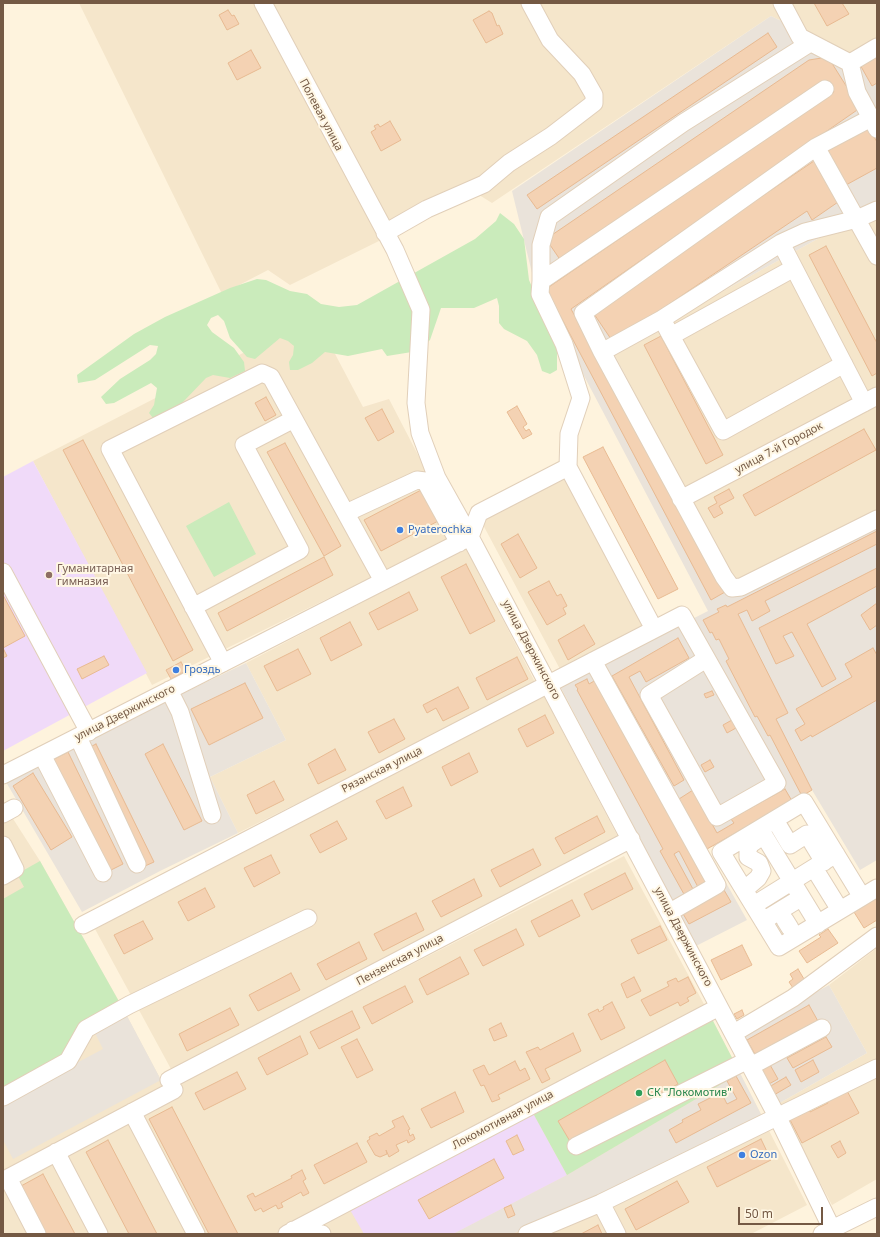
<!DOCTYPE html>
<meta charset="utf-8">
<style>
body{margin:0}
#map{position:relative;width:880px;height:1237px;overflow:hidden;background:#fef3dd;font-family:"Noto Sans",sans-serif}
canvas{display:block}
.frame{position:absolute;inset:0;border:4px solid #745944;pointer-events:none}
.scale{position:absolute;left:738px;top:1207px;width:85px;height:18px;box-sizing:border-box;border:2px solid #745944;border-top:0;padding-left:5px;font-size:12px;line-height:14px;white-space:nowrap;color:#745944;-webkit-text-stroke:3px #fff7e4;paint-order:stroke}
</style>
<div id="map">
<canvas width="880" height="1237"></canvas>
<div class="frame"></div>
<div class="scale">50 m</div>
</div>
<script>
const ctx = document.querySelector('canvas').getContext('2d');
ctx.lineJoin = 'round';
function fillPath(path, color) {
  ctx.fillStyle = color;
  ctx.fill(path, 'evenodd');
}
function shape(rows) {
  const path = new Path2D();
  for (const r of rows) {
    path.moveTo(r[0], r[1]);
    for (let i = 2; i < r.length; i += 2) path.lineTo(r[i], r[i + 1]);
  }
  return path;
}
function stroke(path, color, width, dash) {
  ctx.strokeStyle = color;
  ctx.lineWidth = width;
  ctx.lineCap = dash ? 'butt' : 'round';
  ctx.setLineDash(dash || []);
  ctx.stroke(path);
}
function label(font, color, halo, rows, align = 'center') {
  ctx.font = font + ' "Noto Sans",sans-serif';
  ctx.lineWidth = 4;
  ctx.setLineDash([]);
  ctx.textBaseline = 'middle';
  ctx.strokeStyle = halo;
  ctx.fillStyle = color;
  for (const [text, x, y, turn = 0] of rows) {
    ctx.save();
    ctx.translate(x, y);
    ctx.rotate((+turn || 0) * Math.PI / 180);
    ctx.textAlign = isNaN(turn) ? turn : align;
    if (halo) ctx.strokeText(text, 0, 0);
    ctx.fillText(text, 0, 0);
    ctx.restore();
  }
}
const residential = shape([
 [79,3,877,3,877,39,852,55,771,16,492,203,476,193,290,285,268,270,222,294],
 [877,206,877,510,734,582,613,352],
 [315,316,363,407,389,399,459,534,152,685,33,461],
 [566,477,645,627,561,671,481,521],
 [466,548,536,684,238,833,210,777,286,740,246,663],
 [544,696,618,837,171,1069,95,929],
 [3,803,40,861,121,1005,161,1080,176,1085,624,856,712,1019,807,1205,751,1234,3,1234],
 [877,948,877,1179,832,1205,778,1104,867,1053,829,985]
]);
const industrial = shape([
 [771,16,852,55,877,39,877,206,613,352,734,582,877,510,877,860,860,870,812,790,707,849,747,920,696,946,560,686,708,611,534,281,512,191],
 [246,663,286,740,210,777,238,833,160,871,82,912,6,782,94,736],
 [829,985,867,1053,778,1104,739,1035],
 [126,1014,161,1080,13,1159,3,1140,3,1102,103,1049,94,1031],
 [740,1073,763,1118,600,1198,512,1234,453,1234,567,1175]
]);
const education = shape([
 [33,461,147,673,3,751,3,477],
 [533,1113,567,1175,453,1234,364,1234,349,1208]
]);
const green = shape([
 [500,213,514,224,524,239,529,280,557,345,557,370,550,374,542,371,537,355,527,341,504,329,499,323,499,306,497,298,474,308,441,308,430,340,418,351,387,356,382,349,348,356,325,352,312,363,298,370,290,370,289,362,293,355,294,346,288,341,280,338,255,359,247,357,230,338,224,321,218,315,211,318,207,325,212,332,234,348,244,362,245,371,230,378,213,375,206,378,183,402,169,412,154,419,149,413,154,405,157,388,151,383,114,403,106,404,101,397,120,379,150,360,156,354,158,346,150,345,95,380,78,383,77,375,134,334,165,317,230,288,257,279,266,280,290,291,307,294,321,304,339,307,357,305,475,239,496,221],
 [229,502,256,554,214,577,186,526],
 [40,861,121,1005,64,1059,3,1094,3,899,24,887,17,874],
 [712,1019,740,1073,567,1175,533,1113]
]);
const building = shape([
 [814,3,842,3,849,14,827,26,814,3],
 [228,10,232,16,234,15,239,24,227,30,219,15,228,10],
 [489,11,492,13,497,26,499,25,503,34,486,43,473,20,489,11],
 [768,33,777,47,537,209,527,195,768,33],
 [251,50,261,68,237,80,228,63,251,50],
 [874,54,877,58,877,83,872,86,859,63,874,54],
 [828,57,860,108,571,309,725,592,711,600,546,289,834,92,826,81,561,261,546,239,809,60,828,57],
 [390,121,401,140,381,151,371,132,376,129,374,126,378,124,380,127,390,121],
 [869,128,877,142,877,168,846,185,827,151,869,128],
 [814,161,841,200,812,220,807,211,613,342,592,311,814,161],
 [826,246,877,343,877,373,872,376,809,255,826,246],
 [661,336,723,455,706,464,644,345,661,336],
 [266,397,276,415,265,421,255,403,266,397],
 [517,406,527,424,523,427,526,431,529,429,532,434,523,439,507,412,517,406],
 [382,409,394,432,378,441,365,418,382,409],
 [864,429,876,450,755,516,743,495,864,429],
 [83,440,193,650,173,661,63,450,83,440],
 [285,443,341,546,324,556,267,452,285,443],
 [603,447,678,589,658,599,583,457,603,447],
 [423,489,440,520,381,551,364,520,423,489],
 [729,489,734,498,719,506,723,513,714,518,708,508,717,503,714,497,729,489],
 [877,531,877,544,765,601,770,611,752,621,747,610,738,614,788,713,776,719,812,790,802,796,770,735,768,736,757,716,755,717,726,661,729,659,719,639,716,640,712,632,710,633,703,620,719,612,717,609,726,605,727,607,877,531],
 [518,534,537,568,520,578,501,544,518,534],
 [324,557,333,575,227,631,218,613,324,557],
 [466,564,495,621,470,634,441,577,466,564],
 [877,568,877,586,807,624,836,679,822,687,792,632,783,636,794,656,776,664,759,628,877,568],
 [549,581,557,596,561,594,567,606,563,608,566,614,547,625,528,592,549,581],
 [409,592,418,610,378,630,369,613,409,592],
 [3,595,25,636,3,648,3,595],
 [877,603,877,625,870,630,861,615,877,603],
 [350,622,362,645,331,661,320,638,350,622],
 [584,625,595,644,568,660,558,640,584,625],
 [678,638,689,658,646,682,640,671,629,677,684,780,674,786,612,676,678,638],
 [3,648,7,656,3,658,3,648],
 [873,648,877,655,877,700,812,737,811,735,801,741,795,730,805,724,796,709,852,677,845,664,873,648],
 [298,649,311,674,277,691,264,666,298,649],
 [104,656,109,665,82,679,77,669,104,656],
 [517,657,528,679,487,700,476,678,517,657],
 [181,662,186,671,171,679,166,670,181,662],
 [587,679,589,684,596,680,708,884,699,889,679,851,674,854,694,891,685,896,660,851,663,849,577,690,578,689,575,685,587,679],
 [245,683,263,718,209,745,191,709,245,683],
 [458,687,469,708,443,721,436,708,427,713,423,705,458,687],
 [712,691,714,695,706,698,704,694,712,691],
 [545,715,554,733,527,747,518,729,545,715],
 [394,719,405,739,379,753,368,732,394,719],
 [732,720,736,728,727,733,723,725,732,720],
 [96,744,154,862,145,866,86,749,96,744],
 [163,744,202,821,184,830,145,754,163,744],
 [335,749,346,770,318,784,308,764,335,749],
 [68,752,123,864,105,873,50,761,68,752],
 [469,753,478,772,451,786,442,767,469,753],
 [710,760,714,767,705,772,701,765,710,760],
 [33,773,72,837,51,850,13,786,33,773],
 [274,781,284,800,256,814,247,795,274,781],
 [403,787,412,806,386,819,376,801,403,787],
 [785,789,792,801,707,849,679,799,693,790,717,833,734,823,731,819,785,789],
 [597,816,605,832,564,854,555,838,597,816],
 [337,821,347,839,320,853,310,835,337,821],
 [533,849,541,865,500,887,491,870,533,849],
 [271,855,280,873,254,887,244,868,271,855],
 [625,873,633,889,592,910,584,894,625,873],
 [474,879,482,896,441,917,432,901,474,879],
 [205,888,215,907,188,921,178,902,205,888],
 [724,890,731,902,689,924,682,912,724,890],
 [877,898,877,920,864,928,854,912,877,898],
 [572,900,580,916,539,937,531,921,572,900],
 [416,913,424,930,383,951,374,934,416,913],
 [143,921,153,939,124,954,114,935,143,921],
 [660,926,667,940,638,954,631,940,660,926],
 [516,929,524,945,483,966,474,950,516,929],
 [828,929,838,943,807,963,799,951,821,937,819,935,828,929],
 [359,942,367,959,326,980,317,964,359,942],
 [742,945,752,965,721,980,711,960,742,945],
 [460,957,469,974,427,995,419,979,460,957],
 [798,969,807,984,795,991,789,982,793,979,790,974,798,969],
 [291,973,300,990,258,1011,249,995,291,973],
 [634,977,641,991,627,998,621,984,634,977],
 [688,977,696,993,687,998,689,1001,680,1006,678,1002,650,1016,641,1000,669,986,667,982,676,978,678,982,688,977],
 [405,986,413,1002,372,1024,363,1007,405,986],
 [612,1002,625,1028,601,1040,588,1014,598,1009,599,1012,604,1009,603,1007,612,1002],
 [809,1005,819,1023,757,1058,747,1040,809,1005],
 [230,1008,239,1025,187,1051,179,1034,230,1008],
 [742,1010,744,1015,737,1019,734,1014,742,1010],
 [352,1011,360,1028,319,1049,310,1032,352,1011],
 [501,1023,507,1036,494,1041,489,1029,501,1023],
 [573,1033,581,1051,545,1069,550,1079,542,1083,526,1052,538,1047,540,1050,573,1033],
 [300,1036,308,1054,267,1075,258,1058,300,1036],
 [826,1037,832,1047,793,1068,787,1058,826,1037],
 [357,1039,373,1070,357,1078,341,1047,357,1039],
 [665,1060,678,1084,571,1143,558,1121,665,1060],
 [813,1060,819,1072,801,1082,795,1070,813,1060],
 [515,1061,520,1071,525,1068,530,1079,498,1095,500,1099,492,1102,484,1085,481,1086,473,1070,484,1065,489,1075,515,1061],
 [769,1063,778,1079,769,1084,760,1068,769,1063],
 [237,1072,246,1089,204,1110,195,1093,237,1072],
 [736,1076,751,1103,676,1143,669,1130,683,1122,682,1120,701,1110,698,1104,716,1095,715,1093,720,1090,727,1104,737,1099,727,1081,736,1076],
 [786,1077,791,1085,774,1095,769,1087,786,1077],
 [846,1089,859,1113,802,1143,789,1118,808,1108,810,1112,828,1103,826,1099,846,1089],
 [455,1092,464,1112,431,1128,421,1109,455,1092],
 [172,1107,238,1234,209,1234,149,1119,172,1107],
 [403,1116,410,1129,408,1130,410,1136,413,1134,415,1139,408,1143,407,1140,396,1145,399,1151,389,1157,386,1150,387,1154,380,1157,375,1155,367,1141,370,1139,369,1137,377,1133,379,1136,395,1127,392,1121,403,1116],
 [517,1135,524,1150,513,1155,506,1141,517,1135],
 [761,1139,771,1160,717,1187,707,1167,761,1139],
 [108,1140,157,1234,129,1234,86,1152,108,1140],
 [840,1141,846,1153,838,1158,831,1146,840,1141],
 [357,1143,367,1162,324,1184,314,1165,357,1143],
 [494,1159,504,1178,429,1219,418,1200,494,1159],
 [302,1170,306,1179,303,1181,309,1193,303,1196,301,1192,281,1203,283,1207,278,1209,276,1205,263,1212,261,1208,255,1211,247,1196,253,1193,255,1197,263,1193,292,1178,291,1176,302,1170],
 [43,1174,75,1234,46,1234,21,1186,43,1174],
 [677,1181,689,1202,636,1230,625,1209,677,1181],
 [511,1205,515,1215,508,1218,504,1208,511,1205],
 [598,1225,602,1234,581,1234,598,1225]
]);
const minor = shape([
 [263,3,395,250,421,310,416,403,420,433,437,478,470,537],
 [782,3,800,37,850,63],
 [850,63,857,92,877,129],
 [850,63,877,47],
 [816,147,877,256],
 [385,233,427,209,484,184,509,163,551,136,594,103,594,95,582,74,550,40,530,3],
 [794,268,671,336,723,431,844,364],
 [541,281,541,245,549,217,683,123,810,43],
 [662,319,781,243],
 [671,336,662,319,602,352,724,577,732,588,741,587,877,519],
 [602,352,583,313,816,147,871,118],
 [864,403,781,243,805,232,857,219,877,210],
 [568,467,654,629],
 [681,499,877,396],
 [346,513,417,480,425,481,459,543],
 [470,537,479,513,568,467,569,434,581,398,564,344,540,294,541,281,825,89],
 [3,572,89,732],
 [193,607,300,550,244,445,294,419],
 [593,661,717,885,670,912],
 [223,663,110,449,262,373,271,377,383,581],
 [169,690,180,712,212,815],
 [78,737,137,864],
 [42,755,103,873],
 [3,775,470,537,778,1118,832,1229],
 [804,802,862,897,779,947,721,852,804,802],
 [3,814,14,808],
 [775,820,790,845,807,834,824,862],
 [760,829,818,924],
 [3,845,15,869,3,876],
 [814,868,840,910],
 [744,890,758,878,762,871,759,863,748,857,748,849,751,844,764,835],
 [862,897,877,888],
 [754,905,836,854],
 [785,920,790,928],
 [763,921,794,902],
 [83,925,682,615,777,783,717,817,649,695,706,659],
 [734,1033,793,998,877,936],
 [751,1066,822,1028],
 [169,1080,631,839],
 [3,1097,68,1061,86,1029,129,1005,308,918],
 [132,1112,196,1234],
 [576,1146,748,1060],
 [56,1152,99,1234],
 [601,1203,877,1068],
 [293,1230,322,1234],
 [37,1234,8,1178,174,1090],
 [287,1234,719,1007],
 [527,1234,601,1203,617,1234],
 [822,1234,877,1207]
]);
const markers = [
 [400,530,4,"#3f7fe0"],
 [49,575,4,"#8d6e63"],
 [176,670,4,"#3f7fe0"],
 [639,1093,4,"#2e9e5b"],
 [742,1155,4,"#3f7fe0"]
];
const streetNames = [
 ["Полевая улица",321,115,62],
 ["улица 7-й Городок",779,448,-28],
 ["улица Дзержинского",531,650,62],
 ["улица Дзержинского",125,713,-27],
 ["Рязанская улица",382,770,-27],
 ["улица Дзержинского",683,937,62],
 ["Пензенская улица",400,960,-28],
 ["Локомотивная улица",503,1120,-28]
];
const shopNames = [
 ["Pyaterochka",408,530],
 ["Гроздь",184,670],
 ["Ozon",750,1155]
];
const educationNames = [
 ["Гуманитарная",57,569],
 ["гимназия",57,582]
];
const leisureNames = [
 ["СК \"Локомотив\"",647,1093]
];
fillPath(residential, '#f5e6cb');
fillPath(industrial, '#eae3da');
fillPath(education, '#f0daf9');
fillPath(green, '#caebbb');
fillPath(building, '#f4d2b3');
stroke(building, '#e8ba92', 1);
stroke(minor, '#e1cfb9', 19);
stroke(minor, '#fff', 17);
for (const [x, y, r, color] of markers) {
  const dot = new Path2D();
  dot.arc(x, y, r, 0, 2 * Math.PI);
  ctx.fillStyle = color;
  ctx.fill(dot);
  stroke(dot, '#fff7e4', 1.5);
}
label('11px', '#745944', '#fff7e4', streetNames);
label('11px', '#366cbe', '#fff7e4', shopNames, 'left');
label('11px', '#785e54', '#fff7e4', educationNames, 'left');
label('11px', '#27864d', '#fff7e4', leisureNames, 'left');
</script>
